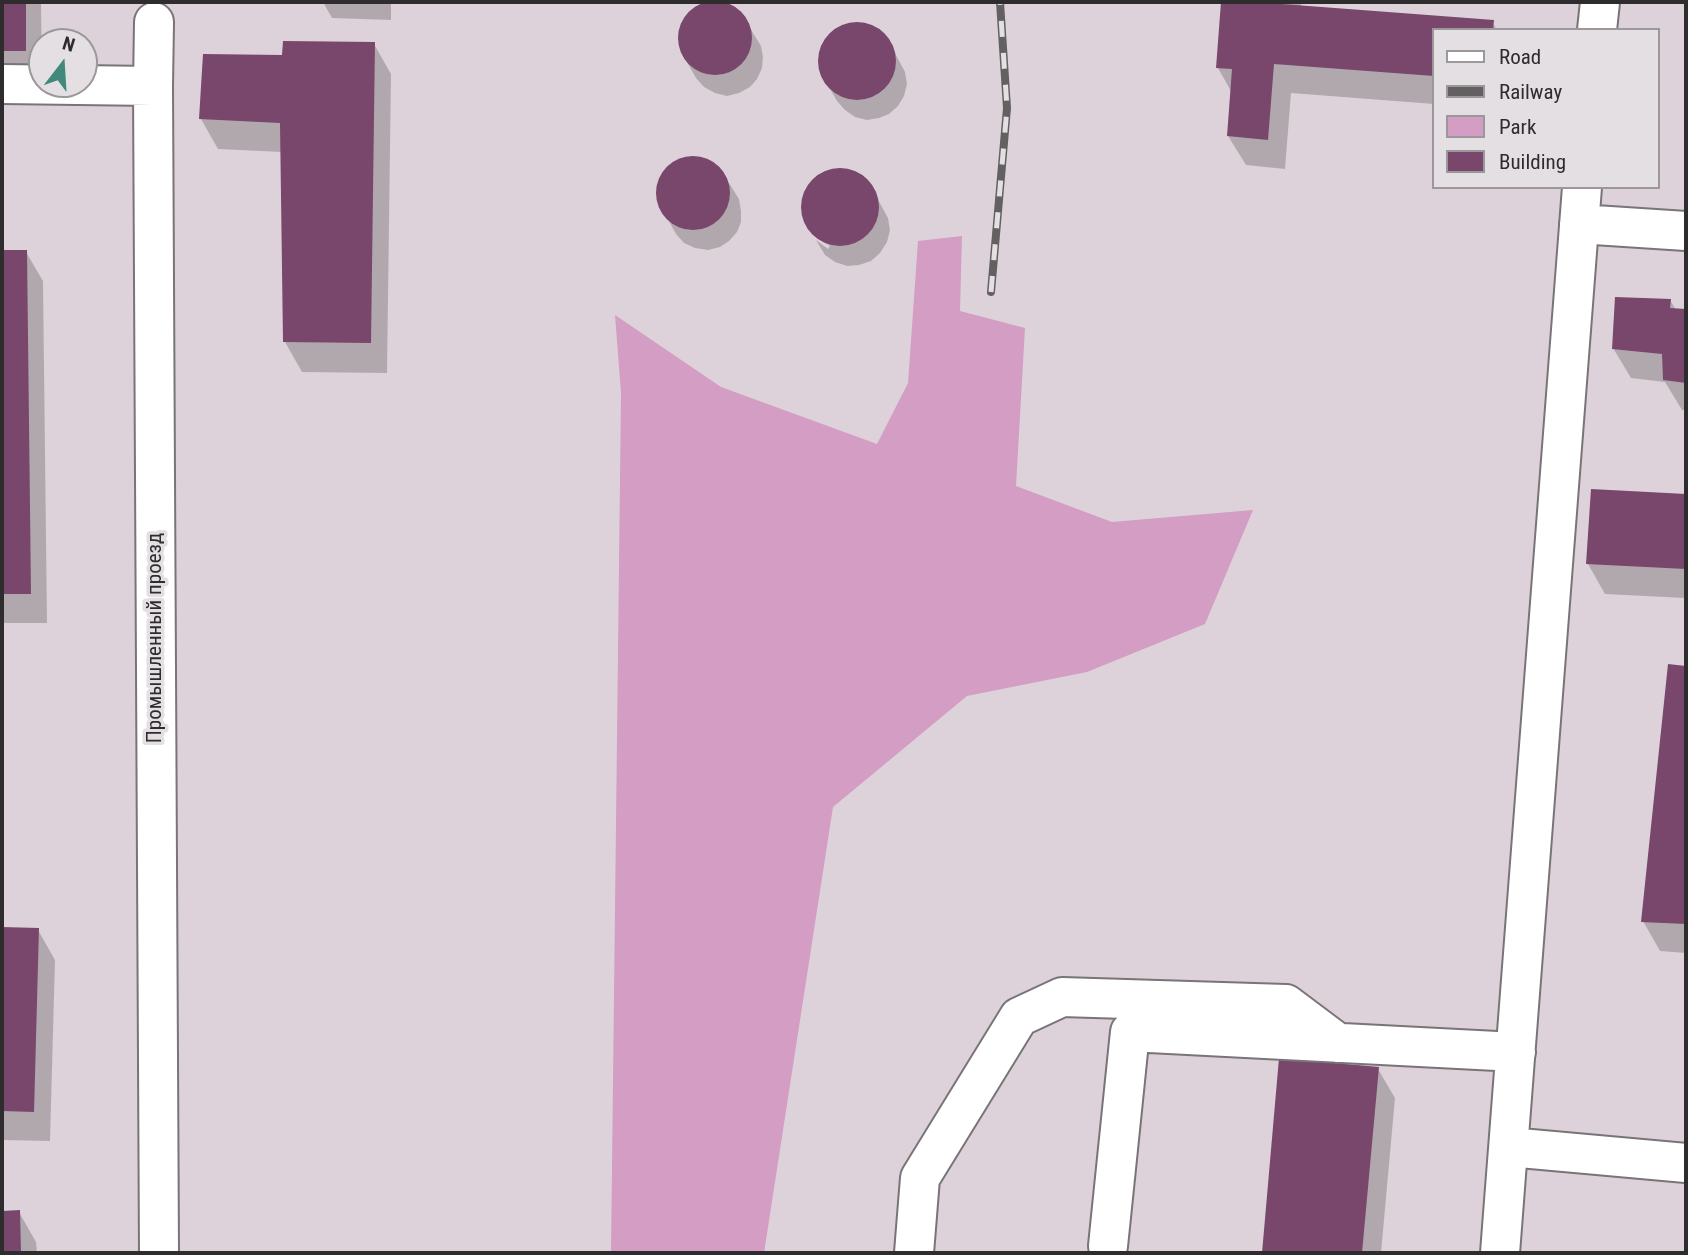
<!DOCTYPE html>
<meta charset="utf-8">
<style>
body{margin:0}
#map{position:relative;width:1688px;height:1255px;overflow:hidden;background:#e4dfe2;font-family:"Roboto Condensed",sans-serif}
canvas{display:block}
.frame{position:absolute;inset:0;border:4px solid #2e2c2d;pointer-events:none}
.legend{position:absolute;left:1432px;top:28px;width:228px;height:161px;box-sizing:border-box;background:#e4dfe2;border:2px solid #9b979a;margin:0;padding:9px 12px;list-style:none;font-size:21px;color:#2e2c2d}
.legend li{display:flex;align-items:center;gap:14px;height:35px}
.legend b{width:35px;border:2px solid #9b979a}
.north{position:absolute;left:28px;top:28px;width:70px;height:70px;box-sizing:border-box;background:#e4dfe2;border:2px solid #9b979a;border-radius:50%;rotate:17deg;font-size:19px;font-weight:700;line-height:28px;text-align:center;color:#2e2c2d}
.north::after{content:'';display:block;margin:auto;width:24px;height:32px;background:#43887d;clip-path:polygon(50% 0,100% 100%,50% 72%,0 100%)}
</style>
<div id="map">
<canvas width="1688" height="1255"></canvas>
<div class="frame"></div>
<ul class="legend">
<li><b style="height:9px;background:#fff"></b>Road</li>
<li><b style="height:9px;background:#636062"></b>Railway</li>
<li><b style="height:19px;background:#d39dc4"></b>Park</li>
<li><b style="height:19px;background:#78476b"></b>Building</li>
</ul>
<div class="north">N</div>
</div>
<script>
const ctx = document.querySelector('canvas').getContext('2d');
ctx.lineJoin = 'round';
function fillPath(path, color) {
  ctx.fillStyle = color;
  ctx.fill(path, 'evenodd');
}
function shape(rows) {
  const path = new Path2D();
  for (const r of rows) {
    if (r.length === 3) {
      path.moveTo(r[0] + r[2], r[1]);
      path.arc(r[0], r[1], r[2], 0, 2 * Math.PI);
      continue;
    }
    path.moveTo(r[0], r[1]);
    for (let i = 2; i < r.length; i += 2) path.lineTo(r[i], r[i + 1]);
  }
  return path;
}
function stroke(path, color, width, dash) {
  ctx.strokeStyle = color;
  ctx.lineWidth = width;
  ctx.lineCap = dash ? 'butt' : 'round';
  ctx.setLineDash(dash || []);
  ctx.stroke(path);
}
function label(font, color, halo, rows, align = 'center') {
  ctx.font = font + ' "Roboto Condensed",sans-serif';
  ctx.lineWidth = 7;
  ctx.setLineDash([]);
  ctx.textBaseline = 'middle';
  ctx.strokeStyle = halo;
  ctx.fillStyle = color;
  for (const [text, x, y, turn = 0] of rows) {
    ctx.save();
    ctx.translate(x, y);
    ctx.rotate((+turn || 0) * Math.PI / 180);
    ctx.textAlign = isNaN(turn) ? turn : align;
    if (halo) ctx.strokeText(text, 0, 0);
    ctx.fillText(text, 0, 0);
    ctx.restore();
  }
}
const built = shape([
 [2,2,1686,2,1686,1253,2,1253],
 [1434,30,1658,30,1658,187,1434,187],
 [42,42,84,42,84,84,42,84]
]);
const green = shape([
 [962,236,960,311,1025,328,1016,486,1112,522,1253,510,1205,624,1087,672,967,696,833,807,764,1253,611,1253,621,393,615,315,721,387,877,444,908,383,918,241]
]);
const shadow = shape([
 [2,2,41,2,42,81,2,80],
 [323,2,391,2,391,20,332,18],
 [712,2,723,3,734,7,742,15,761,46,763,57,762,68,757,79,750,87,739,93,727,96,715,93,704,87,696,78,684,57,679,45,679,32,683,21,691,11,701,5],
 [1223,2,1301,2,1301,7,1492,22,1497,30,1434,30,1434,104,1291,93,1285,169,1246,165,1228,136,1232,93,1218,68],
 [856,24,869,26,880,32,888,40,905,72,907,84,904,96,898,106,889,114,879,118,867,120,855,117,845,110,837,101,825,80,820,68,820,55,824,43,832,33,843,27],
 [374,44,391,74,387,373,302,372,285,342,282,152,218,149,201,119],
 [689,157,701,158,711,161,720,169,739,199,741,211,741,222,737,232,729,241,720,247,708,250,695,248,684,243,676,234,658,201,658,189,661,177,668,167,679,160],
 [838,170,850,171,861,176,870,185,888,218,890,230,887,242,880,253,871,261,859,265,847,266,835,262,825,255,816,240,828,249,830,246,812,234,806,223,802,212,803,200,808,188,815,179,826,173],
 [2,251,26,252,43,281,47,623,2,623],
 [1670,300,1676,310,1686,311,1686,410,1682,410,1665,382,1631,378,1613,348],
 [1593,491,1686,495,1686,599,1685,598,1605,594,1588,564],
 [1670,666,1686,668,1686,953,1660,951,1643,921],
 [2,929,38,930,55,960,50,1141,2,1140],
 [1280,1060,1378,1069,1395,1098,1381,1253,1263,1253],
 [19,1212,36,1242,37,1253,2,1253,2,1213]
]);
const building = shape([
 [715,38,37],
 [2,2,26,2,26,51,2,51],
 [1221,2,1283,2,1282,4,1494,20,1493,30,1434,30,1434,76,1274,64,1268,140,1227,136,1232,69,1216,68],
 [857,61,39],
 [283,41,375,42,371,343,283,342,280,123,199,119,203,54,282,55],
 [693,193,37],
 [840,207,39],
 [2,250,27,250,31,594,2,594],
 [1615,297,1671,299,1670,308,1686,309,1686,383,1663,380,1662,354,1612,349],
 [1591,489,1686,494,1686,569,1586,564],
 [1668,664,1686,666,1686,924,1641,922],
 [2,927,39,928,34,1112,2,1111],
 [1279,1058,1379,1067,1362,1253,1262,1253],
 [20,1210,21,1253,2,1253,2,1211]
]);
const minor = shape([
 [154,22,153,86,159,1253],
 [1597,30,1600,2],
 [2,84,153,86],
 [1579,224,1686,231],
 [1509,1147,1686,1163],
 [1108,1246,1130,1032,1516,1052],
 [914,1253,920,1178,1019,1017,1062,997,1286,1004,1338,1043],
 [1500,1253,1582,187]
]);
const rail = shape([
 [991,292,1007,108,1000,2]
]);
const streetNames = [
 ["Промышленный проезд",156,638,-90]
];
fillPath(built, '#ded2da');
fillPath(green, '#d39dc4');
fillPath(shadow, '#0003');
fillPath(building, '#78476b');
stroke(minor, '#787477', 42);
stroke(minor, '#fff', 38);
stroke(rail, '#636062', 8);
stroke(rail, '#e4dfe2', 5, [16]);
label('21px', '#2e2c2d', '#e4dfe2', streetNames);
</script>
